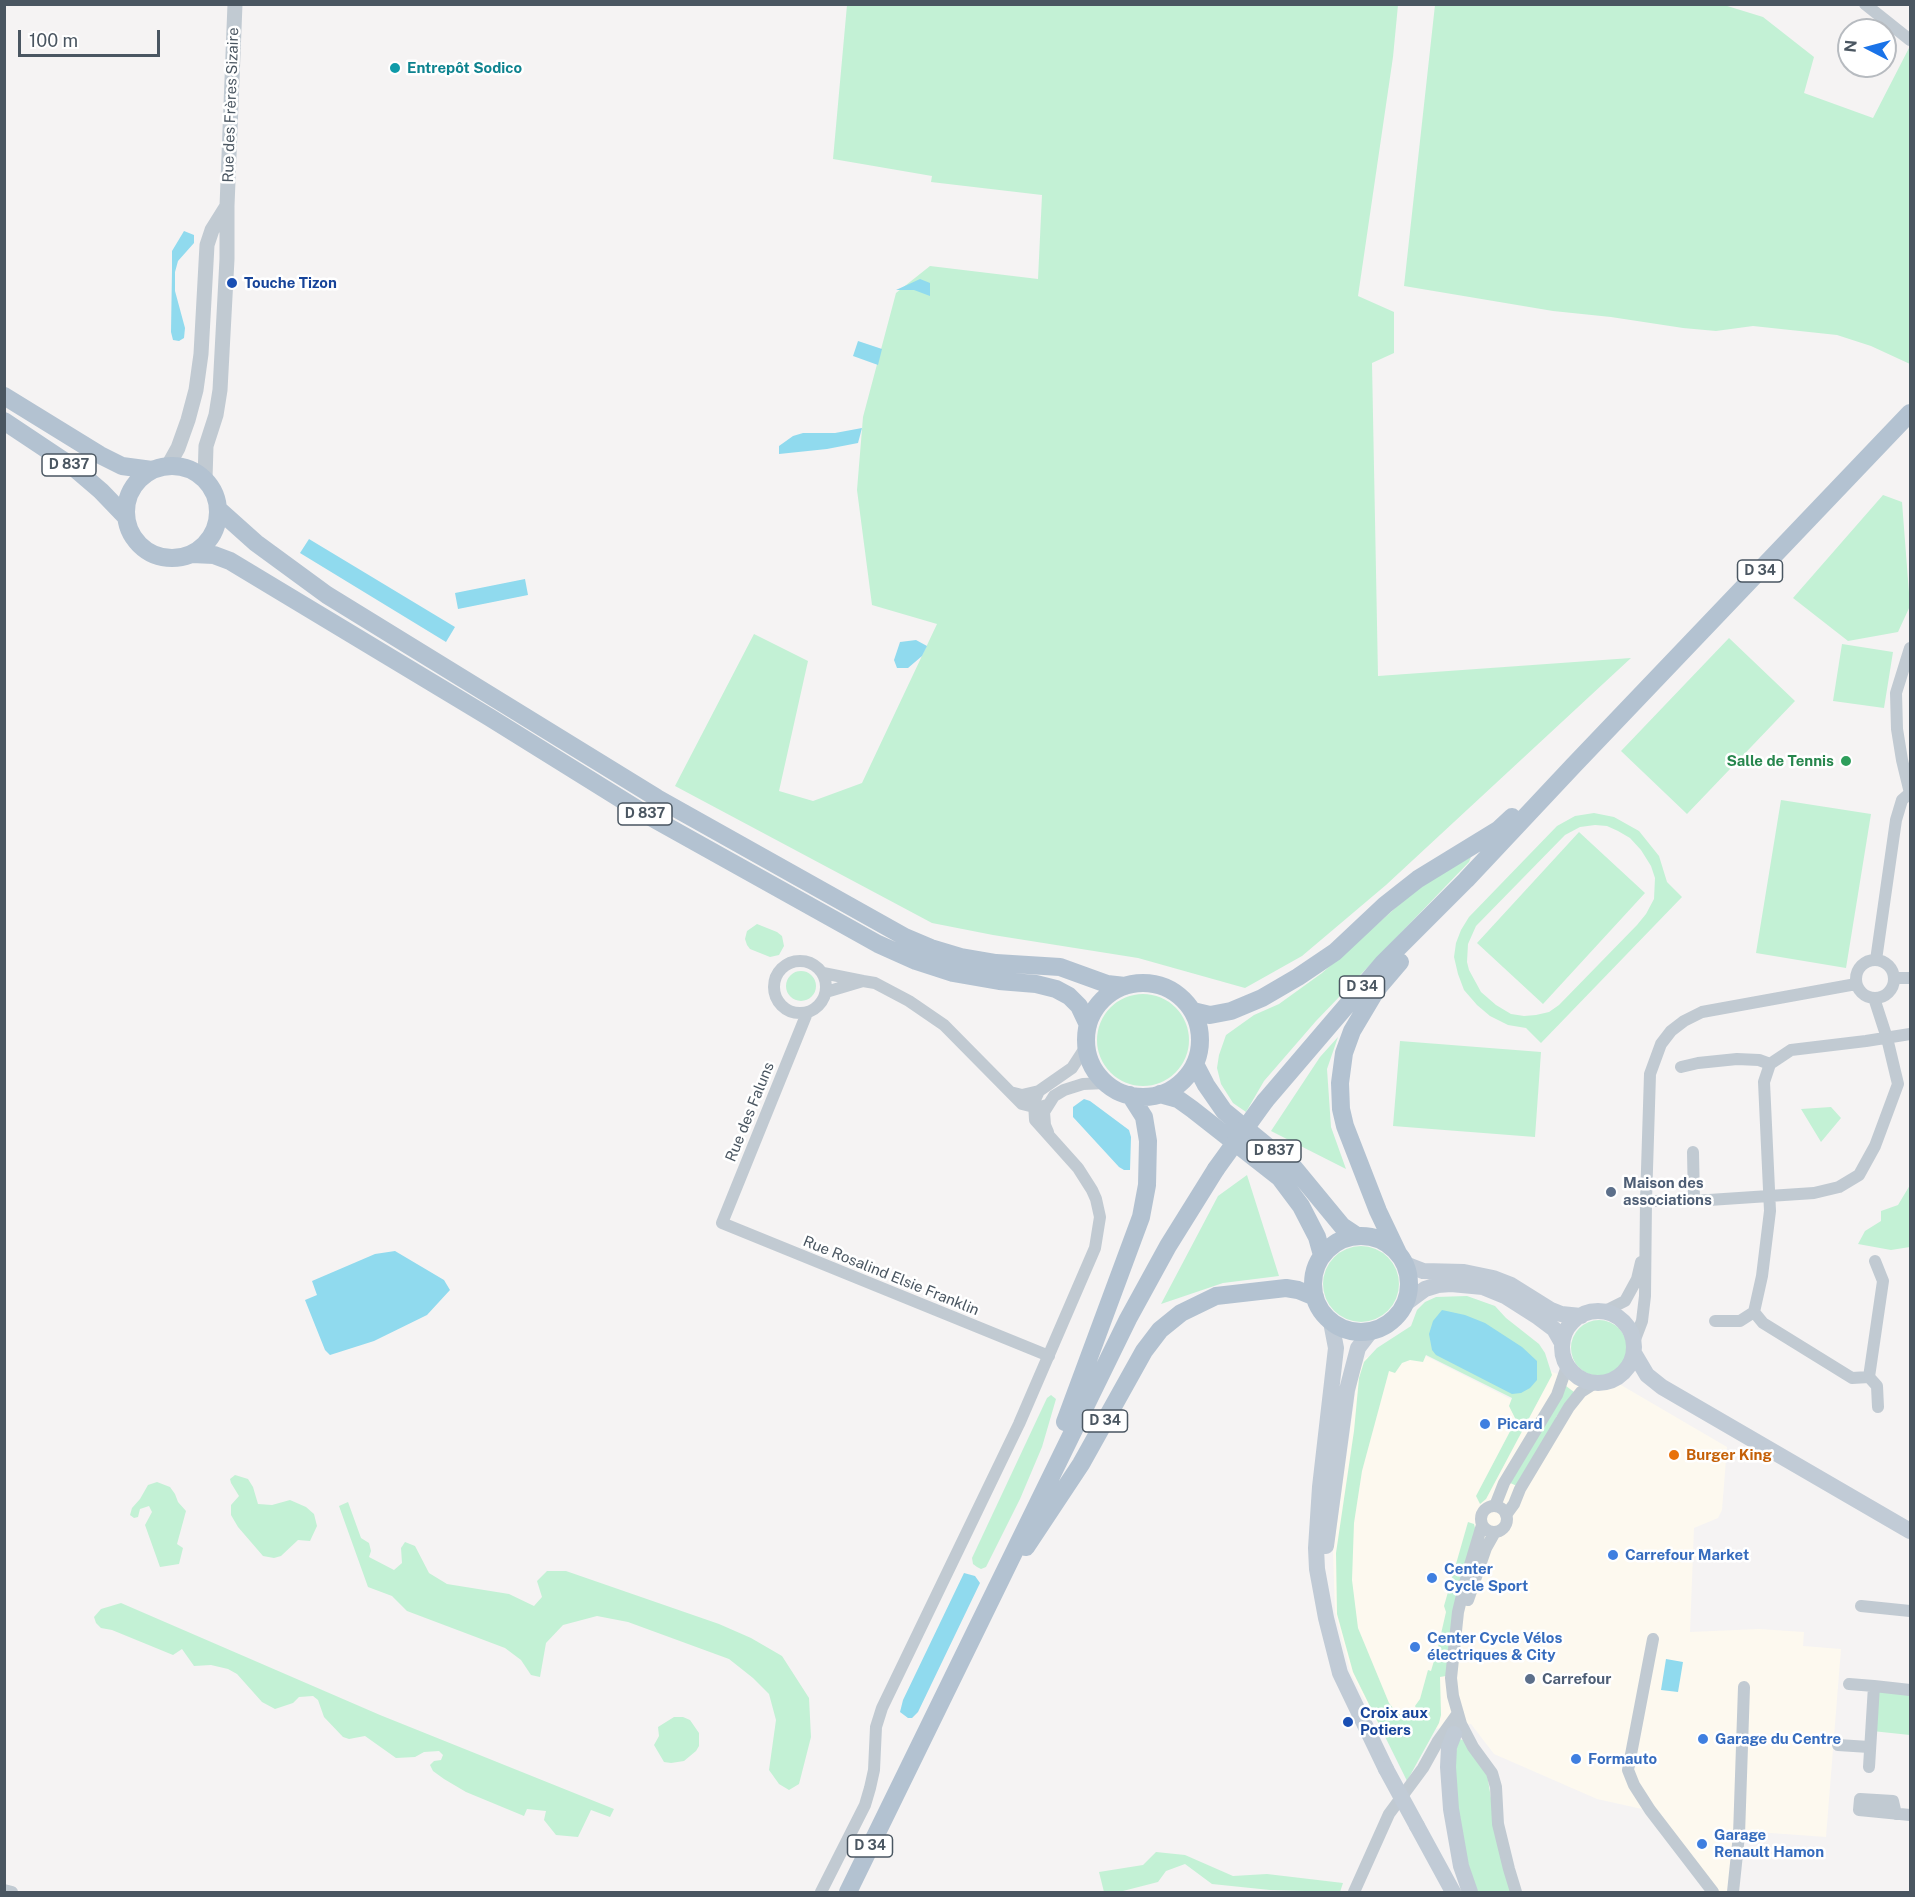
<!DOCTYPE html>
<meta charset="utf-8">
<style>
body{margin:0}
#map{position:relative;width:1915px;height:1897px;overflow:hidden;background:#f5f3f3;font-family:"Public Sans",sans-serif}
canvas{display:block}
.frame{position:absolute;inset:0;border:6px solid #4a5661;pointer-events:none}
.north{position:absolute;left:1837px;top:18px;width:60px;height:60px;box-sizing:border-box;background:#fff;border:2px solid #b7bbc0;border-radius:50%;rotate:276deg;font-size:16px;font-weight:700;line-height:24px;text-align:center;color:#4a5661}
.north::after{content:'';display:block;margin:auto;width:21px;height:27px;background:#1a73e8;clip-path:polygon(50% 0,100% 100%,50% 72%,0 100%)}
.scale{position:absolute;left:18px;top:30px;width:142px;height:27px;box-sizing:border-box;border:3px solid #4a5661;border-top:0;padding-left:8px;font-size:18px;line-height:21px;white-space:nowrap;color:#4a5661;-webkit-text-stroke:4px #fff;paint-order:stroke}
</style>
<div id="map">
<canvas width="1915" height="1897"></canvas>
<div class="frame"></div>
<div class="north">N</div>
<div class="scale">100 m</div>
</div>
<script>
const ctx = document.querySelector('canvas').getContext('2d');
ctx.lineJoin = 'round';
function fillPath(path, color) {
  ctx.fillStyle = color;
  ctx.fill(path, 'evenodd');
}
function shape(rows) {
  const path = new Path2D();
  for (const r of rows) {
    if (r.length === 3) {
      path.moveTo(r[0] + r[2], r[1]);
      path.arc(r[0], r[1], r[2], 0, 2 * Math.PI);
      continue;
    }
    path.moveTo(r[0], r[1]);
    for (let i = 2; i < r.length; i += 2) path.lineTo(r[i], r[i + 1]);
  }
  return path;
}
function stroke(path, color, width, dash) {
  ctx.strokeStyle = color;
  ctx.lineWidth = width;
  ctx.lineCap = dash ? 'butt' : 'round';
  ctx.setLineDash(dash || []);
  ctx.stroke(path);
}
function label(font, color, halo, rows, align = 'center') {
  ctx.font = font + ' "Public Sans",sans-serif';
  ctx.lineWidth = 5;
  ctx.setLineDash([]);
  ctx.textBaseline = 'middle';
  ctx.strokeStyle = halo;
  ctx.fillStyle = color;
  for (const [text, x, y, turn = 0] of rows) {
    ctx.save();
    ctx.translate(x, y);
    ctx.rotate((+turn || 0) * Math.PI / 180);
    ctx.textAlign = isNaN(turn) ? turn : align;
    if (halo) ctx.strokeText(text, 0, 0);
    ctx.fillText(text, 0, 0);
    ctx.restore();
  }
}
const commercial = shape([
 [1412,1349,1530,1409,1550,1371,1593,1389,1621,1385,1727,1447,1722,1510,1718,1518,1694,1528,1690,1632,1759,1629,1804,1632,1803,1646,1841,1649,1826,1837,1743,1831,1739,1892,1719,1892,1708,1880,1660,1813,1597,1799,1494,1754,1471,1724,1384,1736,1351,1674,1335,1612,1333,1552,1358,1375,1365,1358,1389,1350]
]);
const green = shape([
 [847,5,1398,5,1393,57,1358,296,1394,312,1394,353,1372,363,1378,676,1631,658,1386,885,1302,956,1245,988,1138,958,993,935,932,923,675,786,754,634,808,661,779,791,813,801,862,783,937,624,872,605,857,490,863,417,896,293,930,266,1038,279,1042,195,931,182,932,176,833,159],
 [1435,5,1724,5,1763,17,1814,57,1804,93,1873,118,1909,48,1910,364,1871,346,1837,335,1753,326,1716,331,1683,328,1611,317,1553,311,1404,286],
 [1883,495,1902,502,1910,606,1898,632,1848,641,1793,598],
 [1729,638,1795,701,1687,814,1621,751],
 [1842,644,1893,652,1884,708,1833,701],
 [1781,800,1871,814,1846,968,1756,953],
 [1594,813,1614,817,1639,831,1659,856,1667,882,1682,897,1541,1043,1526,1028,1508,1025,1490,1016,1477,1005,1464,990,1458,974,1454,957,1456,943,1461,930,1469,917,1557,826,1575,816],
 [1595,825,1607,826,1618,831,1630,838,1641,850,1651,866,1655,878,1654,899,1646,914,1637,925,1559,1005,1549,1012,1536,1015,1524,1016,1511,1014,1496,1005,1481,992,1469,970,1467,962,1468,944,1476,926,1565,835,1580,827],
 [1579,832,1645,893,1543,1004,1477,943],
 [1471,857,1469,862,1316,1021,1264,1081,1246,1112,1233,1103,1221,1084,1217,1068,1219,1055,1226,1035,1254,1015,1279,1004,1322,973,1427,880],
 [757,924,777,932,782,936,784,946,779,955,770,957,750,949,747,945,745,939,747,931],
 [801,986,15],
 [1143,1040,46],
 [1338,1037,1327,1069,1331,1127,1346,1169,1271,1131,1320,1057],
 [1400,1041,1541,1052,1535,1137,1393,1126],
 [1831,1107,1841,1118,1821,1142,1801,1109],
 [1247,1175,1279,1276,1223,1283,1161,1304,1218,1196],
 [1910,1185,1910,1247,1891,1250,1858,1244,1865,1231,1881,1221,1881,1211,1898,1205],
 [1361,1284,38],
 [1467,1296,1495,1306,1506,1318,1539,1344,1545,1353,1552,1375,1486,1499,1480,1504,1476,1496,1516,1420,1509,1406,1512,1398,1426,1355,1423,1362,1410,1360,1402,1363,1395,1373,1389,1371,1362,1471,1354,1523,1352,1580,1358,1628,1389,1703,1396,1712,1401,1715,1409,1715,1418,1712,1415,1706,1420,1699,1428,1670,1431,1671,1438,1647,1446,1612,1444,1606,1468,1522,1474,1524,1476,1532,1446,1676,1440,1677,1441,1715,1439,1723,1407,1781,1353,1672,1337,1614,1336,1553,1354,1431,1359,1378,1364,1362,1377,1348,1411,1326,1417,1310,1425,1302,1436,1297],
 [1599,1348,28],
 [1566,1386,1574,1392,1556,1417,1555,1426,1517,1486,1508,1482],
 [1051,1395,1056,1399,1042,1447,1020,1499,986,1567,981,1569,977,1567,973,1564,972,1558,1047,1398],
 [235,1475,248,1479,253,1487,258,1504,272,1505,290,1500,306,1507,314,1514,317,1526,310,1541,298,1540,281,1556,274,1558,263,1556,238,1527,231,1515,231,1505,239,1496,231,1483,230,1479],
 [157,1482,170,1487,175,1494,178,1502,186,1511,177,1544,183,1548,179,1564,160,1567,145,1525,152,1512,149,1506,140,1509,138,1517,134,1518,130,1515,132,1508,140,1499,148,1485],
 [348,1502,361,1538,369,1543,371,1551,369,1557,394,1570,402,1563,401,1548,405,1542,415,1546,429,1573,447,1584,509,1594,534,1606,542,1597,537,1581,547,1571,566,1571,719,1624,751,1638,782,1656,809,1698,811,1737,799,1784,789,1790,779,1784,769,1770,776,1720,769,1694,753,1678,729,1659,628,1622,597,1616,563,1625,546,1643,540,1677,531,1675,521,1660,505,1648,407,1611,392,1596,368,1587,339,1506],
 [121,1603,380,1715,614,1809,610,1817,591,1810,578,1837,556,1835,544,1820,546,1811,527,1809,524,1816,466,1792,444,1779,433,1771,430,1765,434,1761,441,1760,443,1755,439,1751,424,1752,415,1757,396,1758,365,1736,349,1739,343,1737,324,1717,318,1700,313,1696,299,1697,293,1703,275,1709,262,1702,237,1674,228,1669,211,1665,194,1666,182,1649,173,1655,112,1630,101,1628,96,1623,94,1617,101,1609],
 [1875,1691,1910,1694,1910,1735,1872,1731],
 [674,1717,683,1717,690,1720,699,1733,699,1746,696,1751,684,1761,671,1763,664,1762,654,1745,659,1736,658,1727],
 [1459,1739,1463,1740,1487,1774,1500,1853,1512,1892,1476,1892,1459,1830,1453,1763],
 [1156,1852,1185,1855,1233,1876,1267,1874,1343,1883,1340,1892,1270,1890,1212,1884,1185,1864,1166,1871,1158,1882,1119,1892,1104,1892,1099,1872,1143,1865]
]);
const water = shape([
 [184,231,194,235,194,243,178,261,175,272,175,291,185,328,184,338,179,341,173,340,171,332,172,270,172,251],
 [920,279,930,283,930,296,914,290,896,290],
 [858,341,882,349,878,365,853,356],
 [862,428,858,443,827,449,779,454,779,446,793,436,803,433,835,433],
 [309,539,455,627,446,642,300,553],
 [525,579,528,595,458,609,455,593],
 [916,640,927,646,922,656,908,668,897,668,894,660,900,642],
 [1084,1099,1090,1101,1129,1130,1131,1137,1130,1170,1124,1170,1119,1167,1073,1117,1073,1107],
 [395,1251,444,1280,450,1290,427,1315,374,1341,330,1355,325,1350,305,1300,317,1295,312,1281,375,1254],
 [1442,1310,1465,1315,1485,1323,1522,1347,1537,1361,1537,1380,1530,1388,1521,1393,1512,1394,1436,1355,1432,1350,1429,1334,1433,1321],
 [964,1573,975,1576,980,1583,918,1712,912,1718,908,1718,900,1712,903,1700],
 [1666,1659,1683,1662,1678,1692,1661,1690]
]);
const minor = shape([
 [1865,4,1910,40],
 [1875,979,19],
 [1876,960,1896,820,1902,800,1910,793,1902,760,1897,729,1896,693,1910,648],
 [800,987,26],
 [823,973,863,981,826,992],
 [1894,978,1910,978],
 [863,981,875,983,909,1001,944,1025,1022,1104,1038,1108,1047,1105],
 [807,1013,722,1223,1049,1356],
 [1681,1067,1698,1063,1737,1059,1759,1060,1770,1064],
 [1010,1092,1022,1095,1039,1091,1072,1068,1087,1045],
 [1048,1132,1045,1125,1044,1112,1054,1096,1064,1090,1083,1084,1106,1083],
 [1693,1152,1694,1201],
 [1646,1201,1694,1201,1814,1193,1839,1187,1859,1175,1875,1146,1898,1084,1887,1038,1874,998],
 [1875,1261,1883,1281,1869,1377,1852,1378,1763,1323,1754,1312,1762,1276,1770,1211,1764,1082,1770,1064,1791,1050,1866,1041,1910,1034],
 [1603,1312,1625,1301,1637,1279,1641,1262],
 [1715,1321,1740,1321,1754,1312],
 [1634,1342,1642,1321,1645,1296,1646,1201,1650,1074,1661,1044,1671,1031,1684,1021,1702,1012,1856,984],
 [1869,1377,1877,1386,1878,1407],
 [1494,1519,13],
 [1495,1506,1504,1483,1557,1395,1567,1366],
 [1506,1515,1514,1504,1520,1489,1569,1407,1581,1392,1595,1383],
 [1482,1525,1467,1575,1458,1612,1451,1678,1453,1696,1461,1724,1473,1747,1492,1773,1496,1787,1498,1824,1509,1869,1516,1892],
 [1468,1600,1486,1548,1495,1532],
 [1861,1606,1910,1611],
 [1653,1639,1628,1770,1634,1785,1650,1810,1713,1892],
 [1849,1684,1874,1686],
 [1838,1745,1869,1747],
 [1869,1767,1874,1686,1910,1690],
 [1896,1814,1893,1801,1860,1799,1859,1810,1910,1815],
 [4,1890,12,1892],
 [821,1892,865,1805,870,1788,874,1770,876,1727,882,1708,1019,1424,1095,1248,1100,1217,1096,1199,1092,1190,1078,1168,1035,1120,1034,1102,1039,1091],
 [1354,1892,1389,1814,1423,1768,1438,1741,1458,1713],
 [1733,1892,1739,1835,1744,1687]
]);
const tertiary = shape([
 [168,466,178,448,188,420,196,390,201,354,207,245,212,230,227,206],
 [205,479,206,446,216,415,220,390,227,259,227,206,235,4]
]);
const secondary = shape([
 [1405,1264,1423,1271,1464,1272,1493,1278,1511,1285,1551,1310,1561,1314,1581,1316],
 [1406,1303,1425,1289,1438,1285,1451,1284,1483,1287,1505,1296,1538,1317,1554,1329,1562,1343],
 [1598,1347,36],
 [1331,1322,1336,1348,1320,1487,1316,1548,1317,1569,1326,1618,1340,1673,1386,1769],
 [1634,1353,1647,1375,1662,1387,1910,1531],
 [1326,1546,1347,1390,1358,1348,1371,1331],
 [1454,1734,1449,1747,1448,1767,1451,1809,1461,1866,1470,1892],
 [1417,1826,1453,1892]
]);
const primary = shape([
 [4,396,100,455,122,466,152,470],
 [4,421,73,467,101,491,126,517],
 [172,512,46],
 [218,509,256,543,327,595,657,798,905,937,931,948,961,957,996,963,1060,967,1107,984,1125,986],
 [192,554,214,555,230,561,489,717,645,814,878,944,916,961,953,973,999,981,1036,984,1056,989,1069,996,1079,1006,1088,1025],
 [1143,1040,57],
 [1193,1011,1210,1015,1231,1011,1262,998,1298,977,1335,952,1385,905,1418,879,1498,830,1512,817],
 [1195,1064,1206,1085,1224,1111,1295,1169,1342,1226,1357,1236],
 [1160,1094,1178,1099,1192,1109,1280,1178,1301,1206,1317,1237,1322,1255],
 [1265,1101,1383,963,1466,880,1573,766,1910,413],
 [1361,1284,48],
 [1398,1253,1378,1211,1345,1126,1341,1109,1340,1083,1344,1053,1352,1031,1377,989,1400,962],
 [1065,1422,1141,1217,1147,1185,1148,1141,1144,1117,1130,1095],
 [1026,1547,1081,1464,1144,1351,1160,1330,1181,1313,1216,1296,1286,1288,1298,1290,1315,1297],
 [848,1892,1128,1319,1168,1246,1216,1169]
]);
const secondaryBridge = shape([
 [1386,1769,1417,1826]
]);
const primaryBridge = shape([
 [1216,1169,1265,1101]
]);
const markers = [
 [395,68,6,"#0f9aa8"],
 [232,283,6,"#1a4fb4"],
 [1846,761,6,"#2e9e5b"],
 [1611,1192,6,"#5c6f8a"],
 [1485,1424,6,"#3f7fe0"],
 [1674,1455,6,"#e8710a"],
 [1613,1555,6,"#3f7fe0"],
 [1432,1578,6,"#3f7fe0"],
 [1415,1647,6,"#3f7fe0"],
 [1530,1679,6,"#5c6f8a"],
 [1348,1722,6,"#1a4fb4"],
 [1703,1739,6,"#3f7fe0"],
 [1576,1759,6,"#3f7fe0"],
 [1702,1844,6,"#3f7fe0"]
];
const shields = [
 [69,465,54],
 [1760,571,45],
 [645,814,54],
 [1362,987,45],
 [1274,1151,54],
 [1105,1421,45],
 [870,1846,45]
];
const shieldNames = [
 ["D 837",69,465],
 ["D 34",1760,571],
 ["D 837",645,814],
 ["D 34",1362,987],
 ["D 837",1274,1151],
 ["D 34",1105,1421],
 ["D 34",870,1846]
];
const cultureNames = [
 ["Entrepôt Sodico",407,68]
];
const streetNames = [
 ["Rue des Frères Sizaire",231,105,-88],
 ["Rue des Faluns",750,1112,-68],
 ["Rue Rosalind Elsie Franklin",891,1276,22]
];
const transitNames = [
 ["Touche Tizon",244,283],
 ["Croix aux",1360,1713],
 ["Potiers",1360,1730]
];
const leisureNames = [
 ["Salle de Tennis",1834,761]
];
const serviceNames = [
 ["Maison des",1623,1183],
 ["associations",1623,1200],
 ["Carrefour",1542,1679]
];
const shopNames = [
 ["Picard",1497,1424],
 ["Carrefour Market",1625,1555],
 ["Center",1444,1569],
 ["Cycle Sport",1444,1586],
 ["Center Cycle Vélos",1427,1638],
 ["électriques & City",1427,1655],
 ["Garage du Centre",1715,1739],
 ["Formauto",1588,1759],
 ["Garage",1714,1835],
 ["Renault Hamon",1714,1852]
];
const foodNames = [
 ["Burger King",1686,1455]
];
fillPath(commercial, '#fdf9ef');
fillPath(green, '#c3f1d5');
fillPath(water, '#90daee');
stroke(minor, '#c1cad2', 12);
stroke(tertiary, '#c1cad2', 15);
stroke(secondary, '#c1cbd6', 16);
stroke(primary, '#b3c2d1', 18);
stroke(secondaryBridge, '#c1cbd6', 16);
stroke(primaryBridge, '#b3c2d1', 18);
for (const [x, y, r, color] of markers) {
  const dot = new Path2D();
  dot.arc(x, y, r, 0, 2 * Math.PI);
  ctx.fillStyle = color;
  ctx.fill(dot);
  stroke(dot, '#fff', 2);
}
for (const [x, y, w] of shields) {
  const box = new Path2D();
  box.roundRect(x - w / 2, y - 11, w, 22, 4.5);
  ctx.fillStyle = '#fff';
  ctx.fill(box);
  stroke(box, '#4a5661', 1.5);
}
label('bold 14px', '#4a5661', null, shieldNames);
label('bold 15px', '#0d838f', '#fff', cultureNames, 'left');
label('15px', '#4a5661', '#fff', streetNames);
label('bold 15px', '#164399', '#fff', transitNames, 'left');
label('bold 15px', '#27864d', '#fff', leisureNames, 'right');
label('bold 15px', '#4e5e75', '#fff', serviceNames, 'left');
label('bold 15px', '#366cbe', '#fff', shopNames, 'left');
label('bold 15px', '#c56008', '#fff', foodNames, 'left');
</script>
